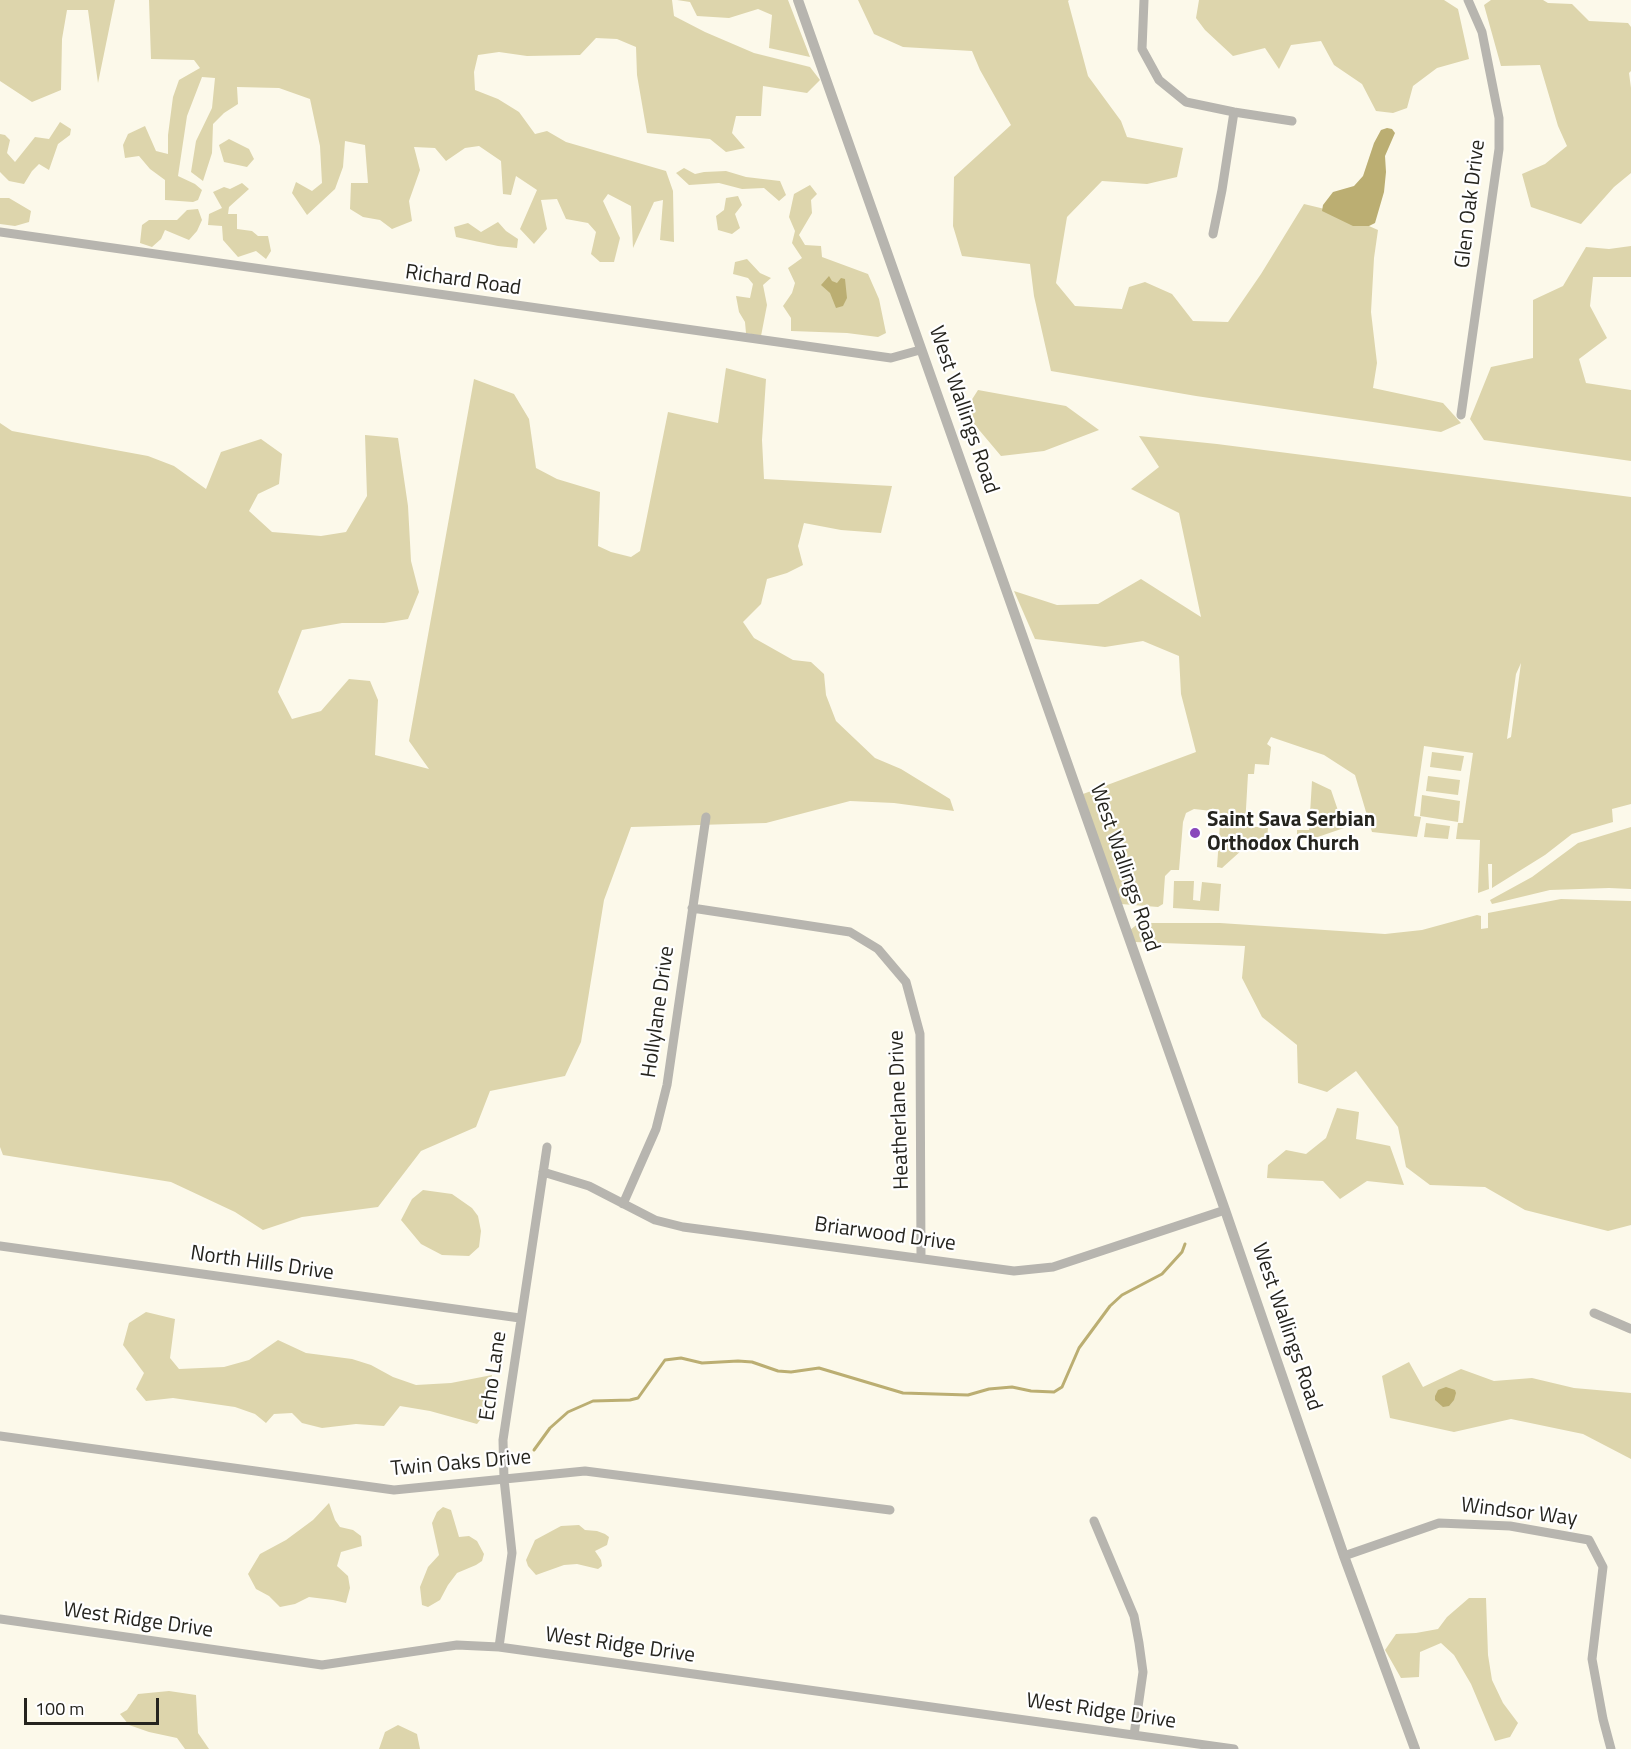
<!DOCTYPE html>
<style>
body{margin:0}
#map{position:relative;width:1631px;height:1749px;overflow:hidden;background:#fcf9ea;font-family:"Titillium Web",sans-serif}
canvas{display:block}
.scale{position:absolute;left:24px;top:1698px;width:135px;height:27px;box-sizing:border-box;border:3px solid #25241e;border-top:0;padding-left:8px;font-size:18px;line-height:21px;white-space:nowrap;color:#25241e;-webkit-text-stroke:4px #fff;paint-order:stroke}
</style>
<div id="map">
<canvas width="1631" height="1749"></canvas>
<div class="scale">100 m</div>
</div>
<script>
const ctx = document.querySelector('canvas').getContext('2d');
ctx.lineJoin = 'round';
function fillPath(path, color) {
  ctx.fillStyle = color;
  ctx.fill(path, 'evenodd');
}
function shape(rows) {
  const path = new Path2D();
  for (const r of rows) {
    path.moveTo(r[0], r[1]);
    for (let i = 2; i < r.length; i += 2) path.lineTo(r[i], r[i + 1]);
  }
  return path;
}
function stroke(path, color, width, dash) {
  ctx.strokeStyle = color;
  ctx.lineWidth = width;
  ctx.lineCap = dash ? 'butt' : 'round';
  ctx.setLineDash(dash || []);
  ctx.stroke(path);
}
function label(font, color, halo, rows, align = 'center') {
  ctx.font = font + ' "Titillium Web",sans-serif';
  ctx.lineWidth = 4.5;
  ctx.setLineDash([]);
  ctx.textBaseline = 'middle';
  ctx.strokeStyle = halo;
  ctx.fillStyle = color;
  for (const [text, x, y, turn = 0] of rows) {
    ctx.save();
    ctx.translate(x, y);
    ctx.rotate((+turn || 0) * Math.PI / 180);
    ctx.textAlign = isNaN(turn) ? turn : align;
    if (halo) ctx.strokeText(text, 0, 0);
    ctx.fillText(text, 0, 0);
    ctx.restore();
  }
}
const green = shape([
 [0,0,115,0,98,83,88,10,67,10,62,39,61,90,32,102,0,81],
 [149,0,672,0,674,16,705,32,754,53,810,67,820,80,807,93,763,86,761,116,736,116,732,133,745,148,726,152,710,139,647,133,637,75,636,47,617,39,596,38,580,55,527,56,499,52,478,55,474,72,475,90,498,99,519,112,535,134,547,131,566,142,666,171,673,191,674,242,660,240,663,200,654,202,633,248,631,206,608,194,603,201,620,238,614,262,600,262,591,254,596,232,588,223,566,219,557,199,541,200,547,229,534,244,520,229,537,190,516,176,511,195,503,194,501,161,479,146,465,148,446,161,435,148,414,147,420,170,409,201,412,221,392,229,380,220,363,217,350,209,351,183,368,183,365,145,345,141,343,167,335,189,307,215,292,193,296,182,312,191,322,183,320,146,310,99,279,88,237,87,238,104,224,113,213,124,212,153,203,181,191,172,196,141,212,108,215,78,202,77,187,116,178,176,195,184,202,190,198,200,193,202,165,200,165,180,150,169,139,156,125,158,123,145,128,134,145,126,156,151,168,154,168,135,173,97,179,80,200,68,194,60,151,59],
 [677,0,788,0,810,57,769,48,772,15,758,9,729,18,697,16,690,2],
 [858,0,1069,0,1068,1,1088,76,1121,121,1127,137,1183,148,1177,177,1147,184,1102,181,1067,217,1056,283,1075,306,1122,309,1129,287,1145,282,1172,294,1193,321,1228,322,1261,274,1304,204,1337,212,1378,230,1374,258,1371,312,1377,363,1373,388,1443,403,1461,423,1441,432,1196,396,1051,371,1034,296,1030,264,962,256,953,226,954,177,1011,125,980,70,972,51,903,47,874,34],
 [1199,0,1444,0,1458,9,1469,59,1437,68,1413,86,1407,108,1393,113,1376,111,1362,84,1334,65,1321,41,1291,45,1279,69,1265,48,1233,56,1205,30,1196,18],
 [1491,0,1543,0,1548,3,1572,4,1589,21,1628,23,1631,27,1631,71,1629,73,1631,88,1631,173,1614,187,1581,224,1531,207,1522,174,1545,164,1567,146,1558,126,1540,65,1501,66,1484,5],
 [60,122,71,129,70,135,58,144,49,170,39,164,32,171,24,184,9,181,0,172,0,134,5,135,10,140,7,153,15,162,35,137,49,139],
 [229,139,249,149,254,159,247,167,224,162,219,145],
 [684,168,695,174,704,172,726,171,746,177,780,181,786,195,779,201,764,188,742,189,719,183,689,185,676,173],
 [242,183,249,189,229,207,228,214,237,214,237,229,252,231,258,236,268,236,271,251,266,259,256,251,238,257,223,240,222,226,208,225,209,214,222,208,213,192,224,187,230,189],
 [810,185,817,194,811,200,812,213,799,235,805,245,821,246,822,257,868,274,879,299,886,333,878,337,847,333,791,331,791,318,783,306,792,293,795,283,788,268,802,258,792,243,795,231,789,217,794,194],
 [738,196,742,205,735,214,740,228,732,234,718,230,716,216,724,210,726,198],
 [0,198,9,198,31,211,29,222,15,226,0,224],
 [198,209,202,220,197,231,189,240,165,230,161,239,152,247,140,243,142,225,149,220,177,220,187,210],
 [498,222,506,231,518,239,517,248,498,246,456,237,454,227,468,223,481,232],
 [1631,246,1631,277,1593,277,1590,306,1607,338,1579,359,1586,383,1631,390,1631,461,1484,440,1470,419,1491,367,1533,358,1533,300,1563,286,1586,247,1609,249],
 [747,259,760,273,771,278,763,285,767,305,761,336,746,333,745,322,739,312,736,296,750,298,753,284,748,278,733,274,735,262],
 [726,368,766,379,762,440,764,479,892,486,881,533,841,530,804,523,798,546,803,565,787,573,767,579,761,604,743,622,754,638,793,660,811,662,824,674,826,695,836,721,875,758,901,769,950,799,954,811,894,803,850,801,766,823,631,827,604,900,581,1042,565,1076,490,1091,476,1127,421,1151,378,1207,302,1217,263,1230,235,1212,171,1182,3,1155,0,1147,0,423,12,431,148,456,174,466,206,489,221,452,261,439,282,454,279,484,258,494,249,511,272,532,321,536,346,532,367,496,365,435,398,438,408,506,411,561,419,592,408,619,384,623,342,623,302,630,278,692,292,719,321,711,349,679,370,681,378,700,375,755,429,769,409,741,474,379,514,394,529,419,536,468,557,479,600,492,598,546,611,552,631,557,640,551,668,412,718,423],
 [978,390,1066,406,1099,430,1044,451,1001,456,964,412],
 [1139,436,1217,444,1631,497,1631,804,1612,809,1613,822,1572,834,1545,855,1492,888,1492,864,1488,864,1489,889,1478,893,1480,840,1456,839,1458,823,1463,823,1473,753,1424,746,1414,816,1421,817,1417,837,1372,832,1355,775,1324,755,1271,737,1267,744,1271,747,1269,765,1255,764,1254,774,1248,774,1245,826,1268,828,1267,840,1253,840,1222,868,1217,867,1220,824,1218,817,1212,811,1194,809,1186,813,1183,822,1179,870,1171,870,1165,876,1163,904,1158,907,1121,904,1083,794,1196,752,1181,694,1179,656,1143,641,1105,647,1035,639,1014,591,1057,605,1098,604,1141,579,1201,617,1179,513,1131,489,1159,467],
 [1521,663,1511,737,1507,739,1516,674],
 [1432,752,1464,756,1461,771,1430,767],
 [1428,776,1460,780,1458,795,1426,791],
 [1312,781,1331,790,1344,828,1309,840,1300,840,1297,836,1297,830,1309,830],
 [1422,795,1460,801,1458,822,1420,816],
 [1426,823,1450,826,1448,839,1424,837],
 [1631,827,1631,889,1609,888,1550,890,1492,904,1490,900,1532,877,1578,843],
 [1174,881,1194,881,1193,900,1200,901,1202,882,1221,884,1219,911,1173,908],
 [1561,899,1631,901,1631,1225,1608,1231,1525,1210,1485,1187,1430,1185,1406,1167,1398,1127,1356,1071,1327,1092,1298,1083,1297,1045,1262,1017,1242,978,1245,946,1134,942,1130,930,1139,923,1220,923,1385,934,1422,930,1477,915,1481,916,1481,929,1488,928,1488,913],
 [1337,1108,1359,1112,1356,1139,1390,1146,1404,1185,1367,1181,1340,1199,1323,1181,1267,1178,1268,1165,1286,1150,1306,1154,1326,1138],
 [423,1190,452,1194,472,1208,478,1216,481,1231,479,1247,469,1256,442,1255,421,1244,401,1220,412,1199],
 [146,1312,175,1319,170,1358,179,1369,224,1367,249,1360,278,1340,306,1353,352,1359,371,1365,393,1377,416,1385,451,1383,492,1375,487,1411,477,1424,430,1411,400,1406,384,1426,356,1424,322,1428,302,1423,292,1413,274,1414,266,1423,255,1414,235,1407,173,1398,146,1401,136,1389,144,1373,123,1345,129,1323],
 [1409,1362,1423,1387,1461,1369,1494,1381,1532,1378,1574,1388,1631,1393,1631,1459,1583,1434,1511,1419,1454,1432,1390,1418,1382,1376],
 [329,1503,335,1520,340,1527,353,1530,361,1536,362,1546,341,1552,337,1566,348,1576,350,1588,346,1603,333,1600,309,1597,295,1604,280,1607,269,1596,256,1589,248,1574,260,1554,286,1540,313,1520],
 [443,1507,451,1510,459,1537,469,1536,477,1541,484,1554,482,1561,476,1565,457,1573,448,1585,440,1600,428,1607,422,1605,420,1587,428,1567,439,1555,432,1523,437,1512],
 [579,1525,585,1530,597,1531,605,1534,609,1537,607,1545,595,1551,601,1560,602,1566,598,1569,577,1564,564,1565,536,1575,528,1566,526,1560,535,1540,561,1526],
 [1469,1598,1486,1598,1488,1655,1492,1680,1503,1703,1518,1723,1510,1737,1495,1741,1471,1684,1454,1655,1441,1643,1420,1652,1419,1677,1401,1678,1385,1650,1396,1634,1416,1633,1438,1629,1447,1617],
 [169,1691,196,1695,198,1733,209,1749,185,1749,177,1738,149,1732,129,1725,120,1714,127,1710,138,1694],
 [398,1725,417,1734,420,1749,379,1749,385,1732]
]);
const water = shape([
 [1387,128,1392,129,1395,133,1385,156,1386,172,1384,192,1375,223,1369,226,1353,226,1322,211,1323,205,1333,192,1354,186,1363,176,1374,143,1381,130],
 [829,276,832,281,837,283,841,278,845,279,847,298,843,306,836,308,830,293,821,285],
 [1446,1387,1455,1390,1456,1393,1454,1400,1449,1406,1443,1407,1435,1400,1435,1396,1438,1390]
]);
const stream = shape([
 [534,1450,550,1428,568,1412,593,1401,630,1400,638,1398,665,1360,681,1358,702,1363,738,1361,752,1362,778,1371,791,1372,819,1368,903,1393,968,1395,989,1389,1012,1387,1031,1391,1054,1392,1062,1387,1079,1348,1110,1306,1122,1295,1162,1274,1182,1252,1185,1244]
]);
const minor = shape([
 [1144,0,1142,49,1159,80,1186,102,1234,112,1292,121],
 [0,232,891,358,920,350],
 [1213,234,1222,190,1234,112],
 [1461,415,1499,149,1499,118,1482,32,1468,0],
 [692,908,850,932,878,949,906,982,920,1034,921,1258],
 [543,1172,589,1186,655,1220,683,1227,1014,1271,1053,1267,1225,1210],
 [623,1204,656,1129,667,1085,706,817],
 [0,1246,520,1318],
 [1594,1313,1631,1329],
 [0,1436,394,1490,585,1471,890,1510],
 [1094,1521,1134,1616,1139,1643,1143,1672,1134,1735],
 [1344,1556,1439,1523,1510,1526,1589,1540,1603,1567,1592,1659,1603,1719,1611,1749],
 [0,1619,322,1665,457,1645,499,1647,1234,1749],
 [499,1647,512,1553,504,1479,503,1440,547,1147]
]);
const tertiary = shape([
 [798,0,1225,1210,1344,1556,1415,1749]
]);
const markers = [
 [1195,833,6,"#8947bb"]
];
const streetNames = [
 ["Glen Oak Drive",1471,204,-83],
 ["Richard Road",463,281,8],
 ["West Wallings Road",963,410,71],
 ["West Wallings Road",1124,868,71],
 ["Hollylane Drive",659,1012,-82],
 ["Heatherlane Drive",900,1110,-92],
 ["Briarwood Drive",885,1235,8],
 ["North Hills Drive",262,1264,8],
 ["West Wallings Road",1286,1327,71],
 ["Echo Lane",494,1376,-82],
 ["Twin Oaks Drive",461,1464,-5],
 ["Windsor Way",1519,1513,7],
 ["West Ridge Drive",138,1621,8],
 ["West Ridge Drive",620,1646,8],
 ["West Ridge Drive",1101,1712,8]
];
const poiNames = [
 ["Saint Sava Serbian",1207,821],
 ["Orthodox Church",1207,845]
];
fillPath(green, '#ddd5ac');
fillPath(water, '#bbae72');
stroke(stream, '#bbae72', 3);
stroke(minor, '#b7b5af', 9);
stroke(tertiary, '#b7b5af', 10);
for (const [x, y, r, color] of markers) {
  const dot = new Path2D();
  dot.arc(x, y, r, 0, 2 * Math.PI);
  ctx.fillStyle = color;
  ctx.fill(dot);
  stroke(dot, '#fff', 2);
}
label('21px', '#25241e', '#fff', streetNames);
label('bold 21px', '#25241e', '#fff', poiNames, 'left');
</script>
